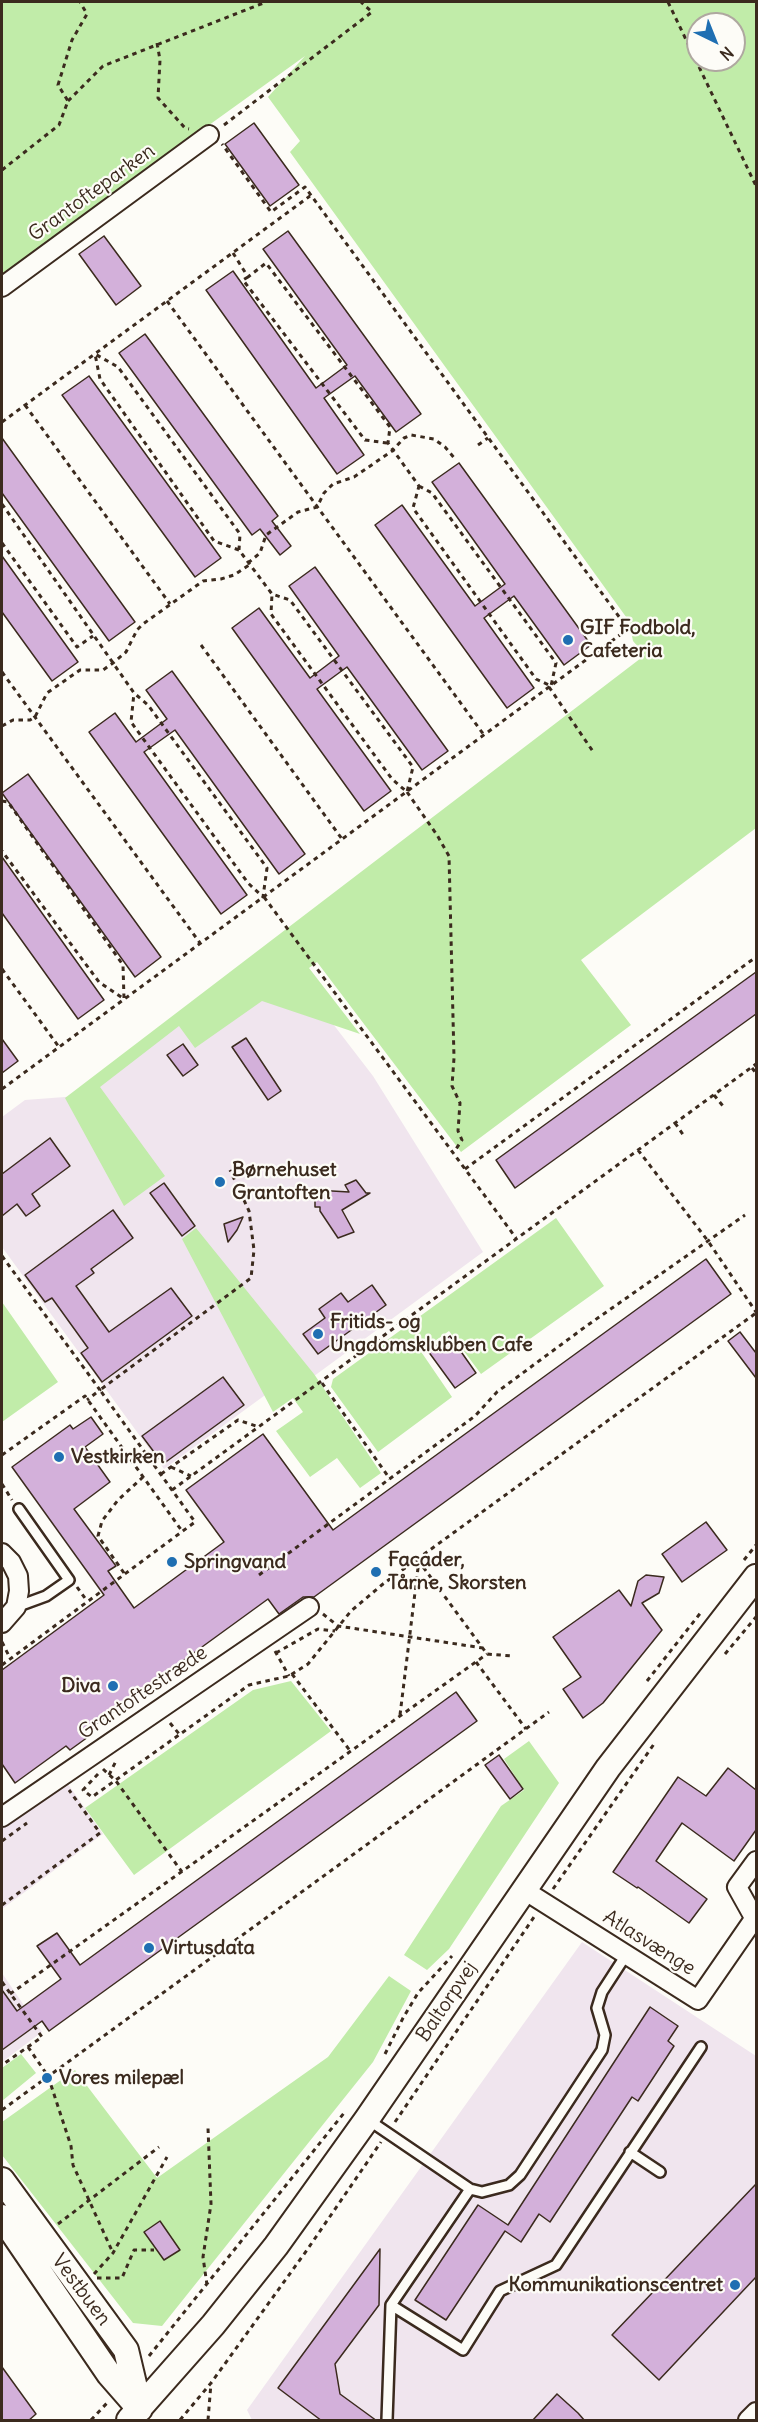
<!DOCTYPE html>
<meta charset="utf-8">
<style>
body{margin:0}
#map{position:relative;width:758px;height:2422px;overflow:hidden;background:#fdfcf7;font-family:Delius,sans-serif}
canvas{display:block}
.frame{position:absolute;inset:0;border:3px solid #3b2a1e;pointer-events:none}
.north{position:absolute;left:686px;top:12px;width:60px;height:60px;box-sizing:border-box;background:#fdfcf7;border:2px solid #afa8a0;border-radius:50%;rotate:137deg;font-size:16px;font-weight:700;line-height:24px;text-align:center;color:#3b2a1e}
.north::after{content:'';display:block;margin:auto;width:21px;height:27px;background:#1f6fb2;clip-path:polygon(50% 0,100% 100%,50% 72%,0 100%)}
</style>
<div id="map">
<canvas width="758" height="2422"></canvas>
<div class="frame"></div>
<div class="north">N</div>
</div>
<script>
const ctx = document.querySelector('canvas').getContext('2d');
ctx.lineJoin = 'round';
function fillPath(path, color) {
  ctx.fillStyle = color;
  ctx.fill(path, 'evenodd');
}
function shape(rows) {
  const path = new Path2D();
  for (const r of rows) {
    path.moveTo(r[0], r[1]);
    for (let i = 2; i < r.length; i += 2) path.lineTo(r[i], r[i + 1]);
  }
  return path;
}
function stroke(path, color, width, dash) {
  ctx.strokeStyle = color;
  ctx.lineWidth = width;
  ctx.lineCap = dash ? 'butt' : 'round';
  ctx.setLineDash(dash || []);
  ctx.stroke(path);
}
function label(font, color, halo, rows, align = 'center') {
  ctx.font = font + ' Delius,sans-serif';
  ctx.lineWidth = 4.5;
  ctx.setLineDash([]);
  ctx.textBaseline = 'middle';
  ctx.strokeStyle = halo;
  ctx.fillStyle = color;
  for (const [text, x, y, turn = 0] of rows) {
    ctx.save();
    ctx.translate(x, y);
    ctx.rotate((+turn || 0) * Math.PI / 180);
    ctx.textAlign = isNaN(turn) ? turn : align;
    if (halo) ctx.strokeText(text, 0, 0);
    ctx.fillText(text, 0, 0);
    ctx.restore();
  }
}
const built = shape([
 [277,951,373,1076,483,1252,291,1393,283,1382,164,1469,2,1247,2,1117,25,1100,78,1096],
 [63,1777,103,1834,2,1909,2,1822],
 [582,1942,756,2056,756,2420,252,2420,247,2410],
 [2,1973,42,2032,2,2062]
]);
const green = shape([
 [2,2,756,2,756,828,581,960,631,1025,461,1152,317,962,309,968,360,1034,262,1001,195,1048,179,1026,100,1087,165,1176,124,1206,65,1098,645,655,633,641,629,621,290,152,300,141,268,97,305,56,2,274],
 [698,24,734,24,734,60,698,60],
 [556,1218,604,1286,481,1374,449,1331,421,1351,411,1337,452,1397,378,1452,331,1387,333,1379],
 [196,1228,314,1374,381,1473,360,1488,337,1458,310,1477,276,1431,303,1412,293,1398,273,1412,182,1239],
 [2,1302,58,1382,2,1422],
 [291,1681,331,1731,134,1875,85,1808,253,1690],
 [529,1741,559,1783,449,1949,427,1970,404,1955,501,1806,524,1790,504,1759],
 [389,1976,411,1991,373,2062,162,2326,133,2323,2,2155,2,2122,75,2070,157,2178,328,2057],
 [21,2054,36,2073,2,2101,2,2068]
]);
const building = shape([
 [254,123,299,185,270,206,225,144,254,123],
 [288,231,421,414,396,432,355,376,324,398,364,455,337,474,206,290,233,271,316,388,347,365,263,249,288,231],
 [104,236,141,286,116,305,79,254,104,236],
 [145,334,278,516,272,521,291,546,280,555,260,529,252,535,119,353,145,334],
 [89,376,221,558,195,577,62,395,89,376],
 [2,438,135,622,109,641,2,493,2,438],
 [459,463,591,645,564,665,514,596,484,618,534,688,507,708,375,525,402,505,475,606,505,584,432,482,459,463],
 [2,556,78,662,52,681,2,612,2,556],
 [315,567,448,751,422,770,347,667,317,689,391,791,364,811,232,628,259,608,310,678,339,656,289,586,315,567],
 [172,671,305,854,279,874,175,730,144,752,247,895,221,914,89,732,115,713,136,742,167,719,146,690,172,671],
 [28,774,161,957,135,977,2,793,28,774],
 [2,857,104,1000,78,1019,2,913,2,857],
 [756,972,756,1014,515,1188,496,1160,756,972],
 [246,1038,281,1091,268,1100,232,1047,246,1038],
 [2,1039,18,1061,2,1073,2,1039],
 [183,1044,198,1065,183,1076,167,1055,183,1044],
 [50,1138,70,1166,32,1194,40,1206,26,1216,17,1204,2,1216,2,1174,50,1138],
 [356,1180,366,1193,370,1193,342,1210,354,1232,338,1238,320,1211,320,1207,315,1207,315,1190,349,1192,345,1185,356,1180],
 [164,1183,195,1226,182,1236,150,1193,164,1183],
 [113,1210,133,1238,91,1269,94,1273,76,1286,109,1332,171,1288,192,1316,102,1382,81,1353,88,1348,52,1298,45,1302,25,1275,113,1210],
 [243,1217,237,1230,228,1242,224,1224,243,1217],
 [706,1259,731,1294,314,1597,303,1597,279,1614,268,1599,85,1732,88,1737,70,1750,66,1746,15,1783,2,1764,2,1670,104,1595,12,1467,70,1425,73,1429,91,1417,103,1434,85,1447,110,1482,74,1509,116,1566,108,1571,134,1608,224,1542,186,1490,263,1434,333,1530,706,1259],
 [372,1285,386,1305,318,1354,303,1334,325,1318,319,1309,341,1293,348,1302,372,1285],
 [740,1332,756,1353,756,1378,728,1341,740,1332],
 [450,1336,476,1373,455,1388,428,1351,450,1336],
 [223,1377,244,1405,163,1464,142,1436,223,1377],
 [706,1522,727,1550,682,1582,662,1554,706,1522],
 [646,1575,664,1577,659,1593,642,1603,662,1630,603,1703,583,1718,563,1689,581,1677,553,1637,619,1590,631,1606,638,1581,646,1575],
 [456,1692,477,1721,49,2031,42,2021,2,2050,2,1990,17,2011,61,1979,37,1946,57,1933,80,1965,456,1692],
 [499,1755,523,1789,510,1799,485,1765,499,1755],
 [728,1768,756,1790,756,1830,734,1861,682,1823,656,1861,707,1899,689,1923,638,1887,637,1888,613,1872,678,1777,706,1796,728,1768],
 [650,2007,678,2026,668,2041,674,2046,638,2101,632,2097,550,2222,539,2214,521,2242,505,2231,446,2320,415,2300,478,2205,508,2225,650,2007],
 [756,2184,756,2277,659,2380,612,2335,756,2184],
 [160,2221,180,2250,164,2260,144,2232,160,2221],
 [380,2249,379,2305,335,2364,340,2394,377,2421,322,2421,278,2388,380,2249],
 [2,2367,36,2414,28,2421,2,2421,2,2367],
 [557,2394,578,2413,585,2421,532,2421,557,2394]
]);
const path = shape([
 [668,2,756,186],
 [157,43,160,60,158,98,185,128,189,129],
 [68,101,103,66,266,2],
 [224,125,372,12,361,2],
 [2,170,59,125,68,101,58,85,72,40,87,14,80,2],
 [233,253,248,277,266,263,390,427,388,443,419,486],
 [248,277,243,280,365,440,387,443],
 [167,301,484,735],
 [25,405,170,604],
 [2,422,310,196],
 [478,445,488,438],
 [419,486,432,493,556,663,551,686,536,679,413,508,419,486],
 [2,504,134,693,148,705,267,868,263,897,248,883,131,722,134,693],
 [2,543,77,647,93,636],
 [239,550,214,541,100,379,95,354,118,367,240,534,239,550,272,594,290,600,413,767,407,792,392,779,271,614,272,594],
 [248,563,260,553,266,535,298,512,317,507,324,493,333,484,354,477,392,451,404,438,411,435,434,439,445,447,456,460],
 [201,645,342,839],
 [2,672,200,943],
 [549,687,594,753],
 [2,726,13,720,30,720,35,717,47,693,80,670,103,670,113,663,126,652,137,630,143,624,203,581,221,579,234,575,249,565],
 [407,792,437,835,449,856,454,1058,452,1086,460,1103,458,1131,462,1140,454,1152],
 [2,801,8,802,123,965,124,999,99,982,2,851],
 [264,897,516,1238],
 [2,969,59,1047],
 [752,1068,756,1073],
 [2,1089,628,629,305,187,271,212,222,144],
 [714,1095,723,1106],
 [675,1123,684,1136],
 [638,1150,708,1241,756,1312],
 [465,1169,756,957],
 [2,1256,100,1390,87,1400],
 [322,1383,390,1479],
 [2,1455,85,1396,182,1531],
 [171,1467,191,1476],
 [161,1474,238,1420,259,1427],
 [2,1484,12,1500],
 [172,1490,756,1064],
 [418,1560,487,1654,512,1656],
 [744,1560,756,1545],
 [124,1573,98,1536,102,1521,118,1500,143,1477],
 [259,1575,475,1416,497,1392,585,1327,745,1215],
 [77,1587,87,1601],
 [323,1614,338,1626,483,1648],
 [2,1642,10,1658],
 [275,1651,289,1676],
 [276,1653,318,1629,335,1631],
 [725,1654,756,1617],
 [476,1662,526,1729],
 [2,1665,195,1522,100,1390,251,1278,254,1250,249,1211,230,1170],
 [292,1674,351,1752],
 [647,1681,702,1611],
 [400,1715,418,1568,417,1559],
 [170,1723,180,1735],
 [103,1769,116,1781,182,1872],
 [98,1774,83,1790,92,1797,249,1685,289,1676,308,1664,351,1611,383,1584,756,1313],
 [109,1775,116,1761],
 [2,1841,27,1823],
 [553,1889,654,1744],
 [2,1905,100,1833,69,1790],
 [2,1982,42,2037,2,2065],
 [10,1994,487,1654],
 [28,2047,48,2076,71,2146,73,2165,113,2253],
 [385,2054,403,2018,418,1993,452,1956],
 [2,2110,549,1712],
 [395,2122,534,1917],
 [58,2224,159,2147],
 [94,2274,113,2253,167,2157],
 [97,2278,122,2278,134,2250,154,2250],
 [207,2285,203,2257,211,2204,208,2128],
 [149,2356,344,2113],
 [91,2420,107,2403],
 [180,2420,211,2383,307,2250,381,2142],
 [208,2420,211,2383]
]);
const lane = shape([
 [16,1607,46,1596,69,1580,19,1509],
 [367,2119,470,2189,482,2192,509,2185,520,2175,602,2050,605,2035,597,2008,602,1992,626,1955],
 [630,2152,660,2172],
 [391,2305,463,2350,500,2291,556,2265,701,2047],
 [387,2420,391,2305,470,2189]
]);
const street = shape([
 [2,287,209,135],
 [2,1553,11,1562,18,1576,19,1591,16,1607,2,1623],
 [2,1817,309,1607],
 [756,1861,737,1887,756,1921],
 [524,1890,698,2000,754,1919],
 [748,2420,756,2412]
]);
const secondary = shape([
 [2,2180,126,2350,140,2409],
 [2,2217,109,2374,137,2406],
 [129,2420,213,2325,276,2246,367,2119,608,1768,756,1577]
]);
const markers = [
 [568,640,6,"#1f6fb2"],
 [220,1182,6,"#1f6fb2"],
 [318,1334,6,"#1f6fb2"],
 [59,1457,6,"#1f6fb2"],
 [172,1562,6,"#1f6fb2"],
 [376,1572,6,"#1f6fb2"],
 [113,1686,6,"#1f6fb2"],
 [149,1948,6,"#1f6fb2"],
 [47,2078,6,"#1f6fb2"],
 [735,2285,6,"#1f6fb2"]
];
const streetNames = [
 ["Grantofteparken",92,193,-36],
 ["Grantoftestræde",143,1693,-34],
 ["Atlasvænge",649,1943,32],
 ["Baltorpvej",447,2002,-56],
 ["Vestbuen",81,2290,53]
];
const poiNames = [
 ["GIF Fodbold,",580,628],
 ["Cafeteria",580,651],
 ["Børnehuset",232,1170],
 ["Grantoften",232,1193],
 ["Fritids- og",330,1322],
 ["Ungdomsklubben Cafe",330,1345],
 ["Vestkirken",71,1457],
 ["Facader,",388,1560],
 ["Tårne, Skorsten",388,1583],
 ["Springvand",184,1562],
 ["Diva",101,1686,"right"],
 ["Virtusdata",161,1948],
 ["Vores milepæl",59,2078],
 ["Kommunikationscentret",723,2285,"right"]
];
fillPath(built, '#f0e5ee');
fillPath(green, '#c1eca9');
fillPath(building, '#d3b0da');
stroke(building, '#3b2a1e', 1.5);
stroke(lane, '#3b2a1e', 14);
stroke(street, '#3b2a1e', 22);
stroke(secondary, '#3b2a1e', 28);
stroke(path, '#3b2a1e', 3, [4.5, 4.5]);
stroke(lane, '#fdfcf7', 9);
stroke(street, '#fdfcf7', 18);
stroke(secondary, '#fdfcf7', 24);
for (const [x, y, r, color] of markers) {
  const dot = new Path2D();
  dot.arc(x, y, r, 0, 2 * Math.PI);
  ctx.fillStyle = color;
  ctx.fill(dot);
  stroke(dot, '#fdfcf7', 2);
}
label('20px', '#3b2a1e', '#fdfcf7', streetNames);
label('bold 20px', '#3b2a1e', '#fdfcf7', poiNames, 'left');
</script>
